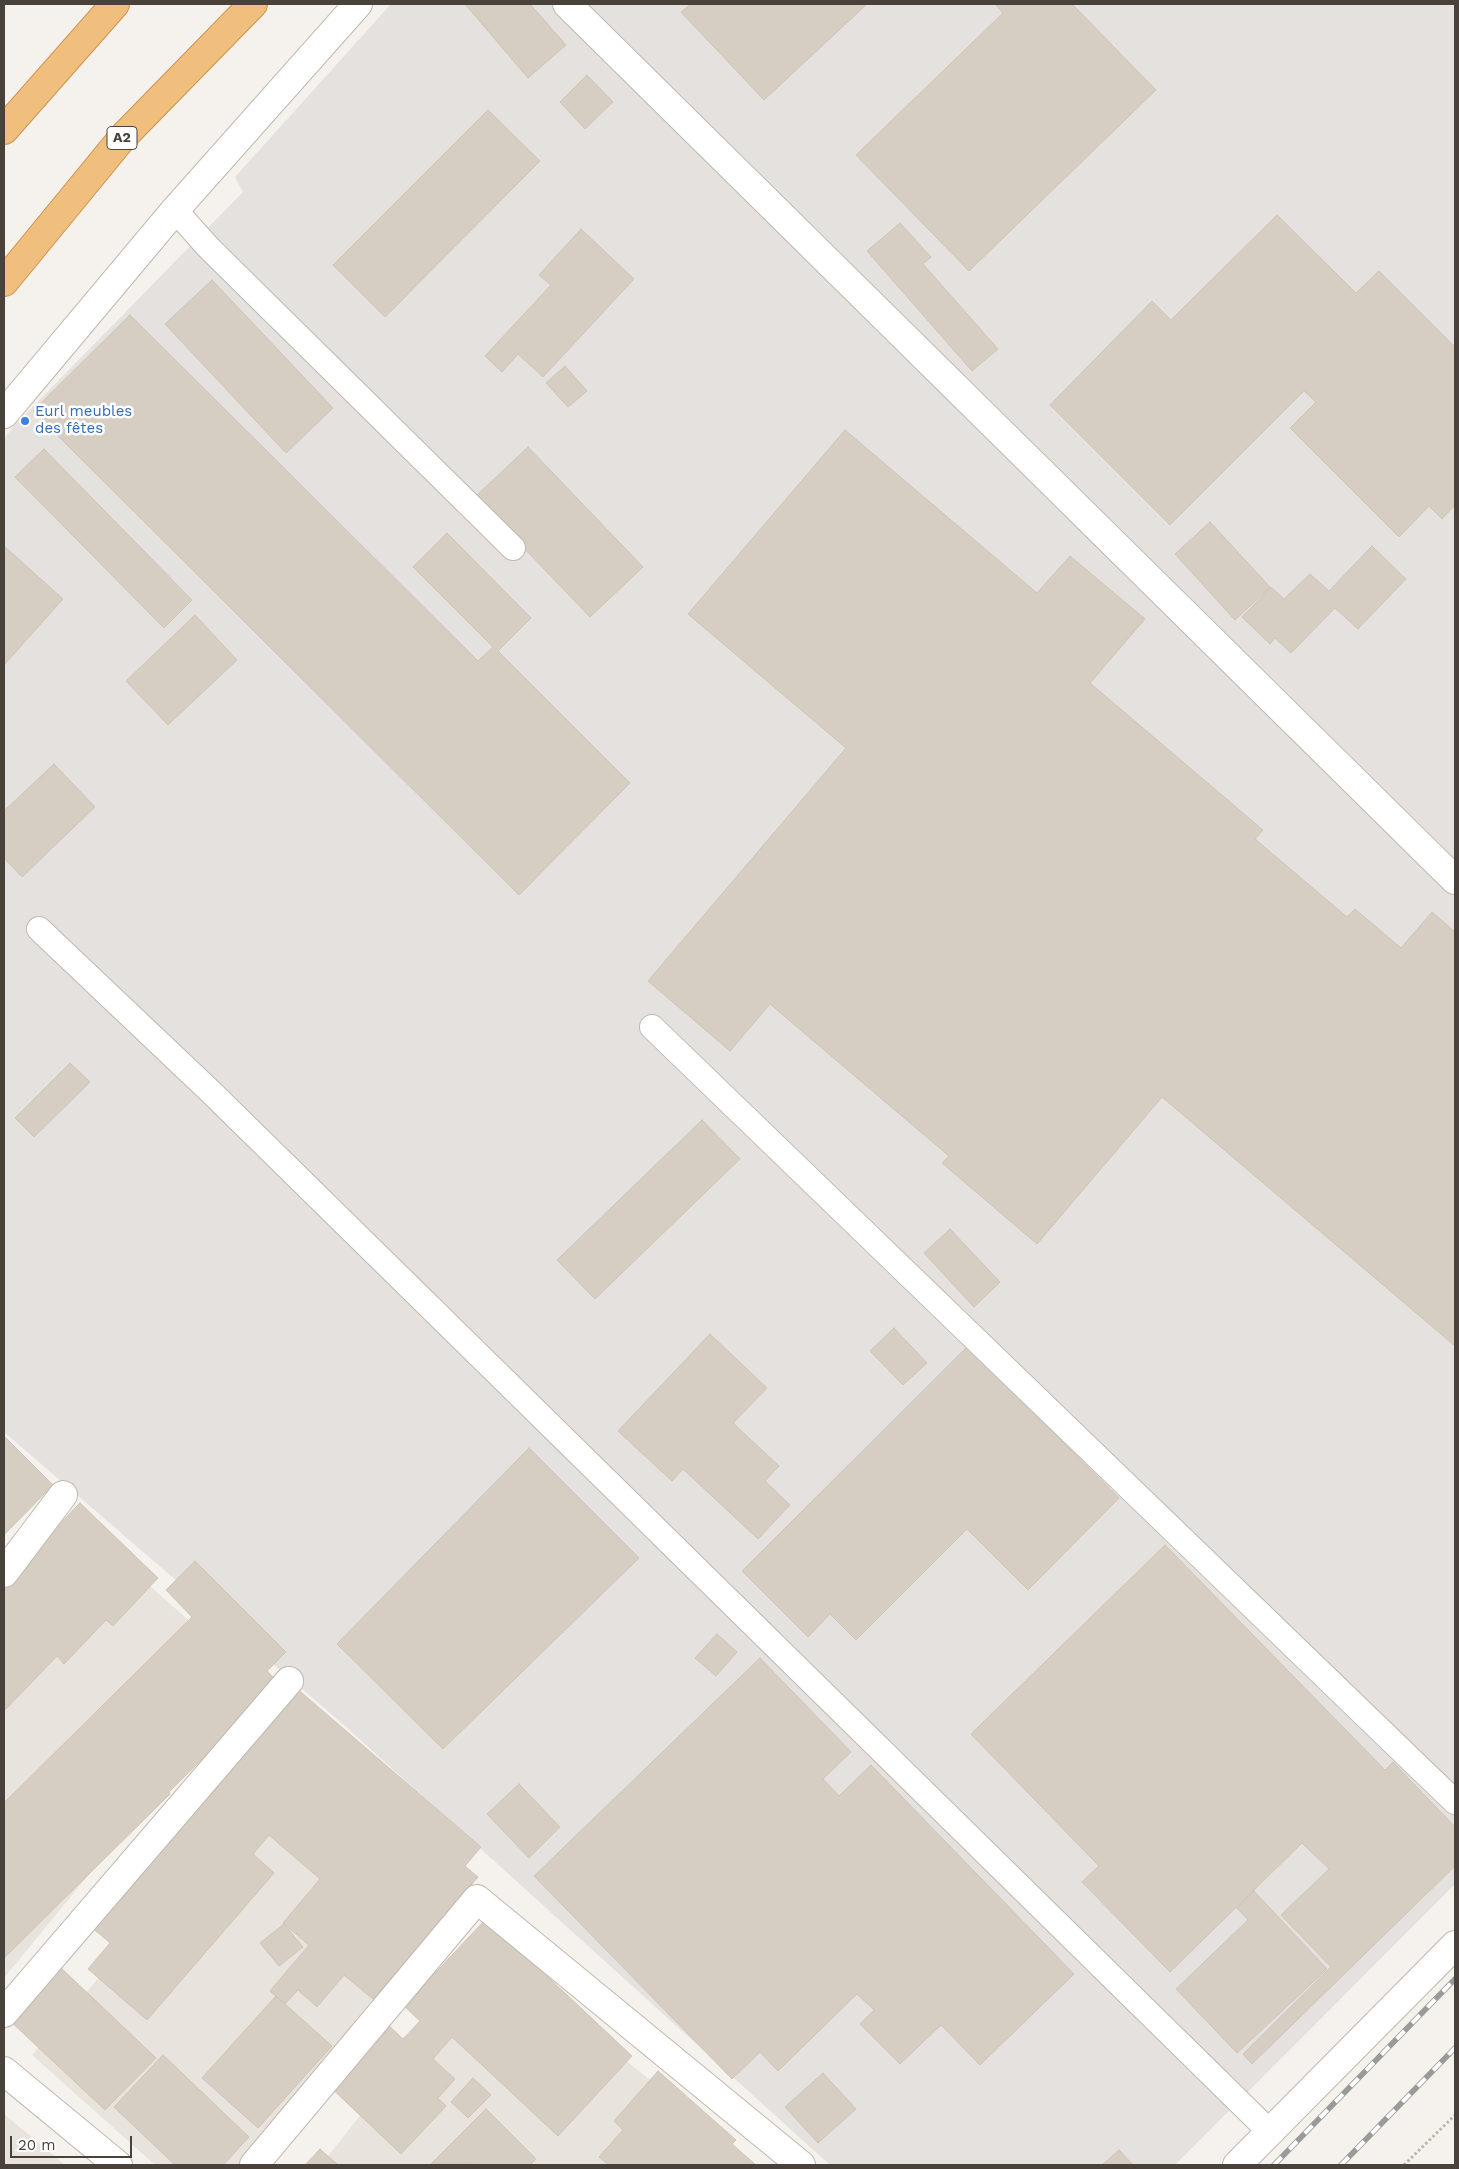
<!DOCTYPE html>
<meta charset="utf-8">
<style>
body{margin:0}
#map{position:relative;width:1459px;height:2169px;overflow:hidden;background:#f5f2ed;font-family:"Work Sans",sans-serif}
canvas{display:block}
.frame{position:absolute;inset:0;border:5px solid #49423b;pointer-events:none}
.scale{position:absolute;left:10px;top:2136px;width:122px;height:22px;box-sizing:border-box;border:2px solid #49423b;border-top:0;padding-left:6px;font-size:15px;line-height:18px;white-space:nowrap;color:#49423b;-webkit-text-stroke:4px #fff;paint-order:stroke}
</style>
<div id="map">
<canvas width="1459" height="2169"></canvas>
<div class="frame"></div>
<div class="scale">20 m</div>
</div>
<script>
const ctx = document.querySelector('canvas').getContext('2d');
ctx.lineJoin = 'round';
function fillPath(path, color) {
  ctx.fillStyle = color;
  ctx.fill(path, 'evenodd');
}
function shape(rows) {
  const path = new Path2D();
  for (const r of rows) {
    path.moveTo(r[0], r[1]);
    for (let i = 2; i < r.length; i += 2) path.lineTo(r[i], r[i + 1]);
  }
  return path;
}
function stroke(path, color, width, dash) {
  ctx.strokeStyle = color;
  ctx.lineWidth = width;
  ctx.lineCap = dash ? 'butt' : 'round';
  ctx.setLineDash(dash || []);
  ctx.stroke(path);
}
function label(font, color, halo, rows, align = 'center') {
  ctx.font = font + ' "Work Sans",sans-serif';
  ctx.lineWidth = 5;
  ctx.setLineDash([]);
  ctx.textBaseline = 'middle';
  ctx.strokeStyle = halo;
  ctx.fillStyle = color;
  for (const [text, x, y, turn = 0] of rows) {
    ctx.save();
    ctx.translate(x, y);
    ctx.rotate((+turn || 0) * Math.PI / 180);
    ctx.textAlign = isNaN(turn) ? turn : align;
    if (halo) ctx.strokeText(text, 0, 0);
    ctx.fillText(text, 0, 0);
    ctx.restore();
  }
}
const residential = shape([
 [92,1535,252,1676,4,1978,4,1642],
 [312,1731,471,1872,244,2165,155,2165,32,2055],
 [491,1950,754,2165,321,2165],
 [4,2114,65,2165,4,2165]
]);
const industrial = shape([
 [391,4,1455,4,1455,1884,1175,2165,830,2165,345,1726,4,1432,4,439,13,427,243,192,235,177]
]);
const building = shape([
 [465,4,530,4,566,45,528,78,465,4],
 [691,4,867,4,764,100,681,12,691,4],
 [995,4,1072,4,1156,90,969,271,856,155,1003,13,995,4],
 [587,75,613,102,585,129,560,102,587,75],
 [488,110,540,161,385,317,333,265,488,110],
 [1277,215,1356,293,1379,271,1455,347,1455,505,1442,519,1429,506,1399,537,1290,428,1316,402,1304,391,1170,525,1050,405,1152,301,1171,320,1277,215],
 [900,223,931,257,923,264,998,349,972,371,867,251,900,223],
 [581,229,634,279,543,377,518,354,502,372,485,356,551,285,539,275,581,229],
 [212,280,333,408,286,453,165,324,212,280],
 [130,315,478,661,493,647,413,567,447,533,531,618,498,651,630,783,519,895,33,411,130,315],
 [565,366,587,391,568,407,546,383,565,366],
 [845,430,1037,593,1070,556,1145,619,1090,683,1263,830,1255,839,1347,917,1355,909,1401,948,1432,912,1455,932,1455,1346,1162,1097,1037,1244,942,1163,949,1156,770,1004,730,1051,648,981,846,748,688,614,845,430],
 [528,447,643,567,590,617,475,497,528,447],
 [44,449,192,600,164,628,15,477,44,449],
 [1210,522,1270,587,1235,620,1175,554,1210,522],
 [4,546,63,599,4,665,4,546],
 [1372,546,1406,579,1358,629,1335,608,1291,653,1275,638,1270,644,1242,617,1271,587,1284,599,1310,574,1329,591,1372,546],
 [195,615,237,660,168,725,126,681,195,615],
 [54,764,95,807,22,877,4,858,4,811,54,764],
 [70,1063,90,1082,34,1137,15,1118,70,1063],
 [702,1120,740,1159,595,1299,557,1260,702,1120],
 [950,1229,1000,1282,974,1307,924,1253,950,1229],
 [894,1328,927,1363,903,1385,870,1351,894,1328],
 [710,1334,767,1388,733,1423,779,1466,765,1481,790,1505,758,1539,683,1469,672,1481,618,1431,710,1334],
 [967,1347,1119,1498,1028,1590,967,1529,856,1640,830,1614,808,1637,742,1571,967,1347],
 [4,1436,53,1485,4,1535,4,1436],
 [529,1448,639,1558,443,1749,337,1644,529,1448],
 [80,1503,158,1578,113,1626,106,1620,64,1664,57,1656,4,1711,4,1582,80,1503],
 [1165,1545,1385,1770,1393,1762,1455,1827,1455,1866,1252,2064,1243,2054,1331,1967,1281,1915,1329,1869,1302,1843,1170,1972,1082,1882,1099,1866,971,1734,1165,1545],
 [195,1561,286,1652,267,1671,279,1683,169,1792,170,1794,4,1958,4,1803,192,1617,166,1590,195,1561],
 [717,1634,737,1652,716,1676,695,1658,717,1634],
 [760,1658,851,1752,823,1779,839,1796,871,1765,1074,1974,980,2065,941,2025,900,2064,860,2024,874,2010,857,1994,778,2071,760,2052,732,2079,534,1876,760,1658],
 [295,1687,481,1847,465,1866,478,1877,373,1999,344,1975,317,2007,298,1990,285,2004,270,1991,309,1945,283,1923,320,1879,269,1835,253,1854,274,1873,147,2020,88,1969,110,1943,89,1925,295,1687],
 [519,1784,560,1827,529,1858,487,1814,519,1784],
 [1254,1891,1327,1969,1237,2053,1176,1989,1248,1920,1237,1908,1254,1891],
 [486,1919,632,2056,558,2136,452,2037,433,2059,455,2079,438,2098,446,2106,401,2154,327,2084,385,2022,403,2039,420,2021,404,2006,486,1919],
 [284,1924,303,1947,279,1966,260,1943,284,1924],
 [58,1965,156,2058,105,2110,7,2018,58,1965],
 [276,1996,332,2046,258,2128,202,2078,276,1996],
 [163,2055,249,2137,223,2165,175,2165,114,2107,163,2055],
 [658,2071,736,2140,732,2144,756,2165,609,2165,599,2157,623,2130,614,2121,658,2071],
 [823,2073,856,2109,818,2143,785,2107,823,2073],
 [473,2078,491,2095,468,2118,451,2102,473,2078],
 [486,2109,536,2159,530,2165,431,2164,486,2109],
 [320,2149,338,2165,305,2165,320,2149],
 [1119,2150,1133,2165,1102,2165,1119,2150]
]);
const path = shape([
 [1404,2165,1455,2115]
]);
const service = shape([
 [175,210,208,247,513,548],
 [39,929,213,1094,1270,2132],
 [652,1027,1455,1802]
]);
const minor = shape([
 [567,4,1455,880],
 [4,414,175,210,358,4],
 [4,1573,63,1495],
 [4,2013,289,1681],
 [4,2071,118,2165],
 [254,2165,477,1899,801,2165]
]);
const tertiary = shape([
 [1237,2165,1455,1945]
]);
const motorway = shape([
 [4,130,115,4],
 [4,282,123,137,253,4]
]);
const rail = shape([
 [1274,2165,1455,1979],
 [1341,2165,1455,2048]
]);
const markers = [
 [25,421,5,"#3f7fe0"]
];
const shields = [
 [122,138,30]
];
const shieldNames = [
 ["A2",122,138]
];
const shopNames = [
 ["Eurl meubles",35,412],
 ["des fêtes",35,429]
];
fillPath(residential, '#e8e3dc');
fillPath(industrial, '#e5e1de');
fillPath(building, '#d6cdc3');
stroke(building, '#d0c4b7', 1);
stroke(service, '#c0b8b0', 26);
stroke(minor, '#c0b8b0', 30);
stroke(tertiary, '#c0b8b0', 30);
stroke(motorway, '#cf924d', 30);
stroke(path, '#c0b3a3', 3, [2.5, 2.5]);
stroke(service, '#fff', 24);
stroke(minor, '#fff', 28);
stroke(tertiary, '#fff', 28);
stroke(motorway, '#f0be7d', 28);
stroke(rail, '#9a9a9a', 5.5);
stroke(rail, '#fff', 4, [11]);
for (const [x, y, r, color] of markers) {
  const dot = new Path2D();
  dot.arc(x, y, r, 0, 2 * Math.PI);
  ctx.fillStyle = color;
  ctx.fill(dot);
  stroke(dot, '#fff', 2);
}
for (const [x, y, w] of shields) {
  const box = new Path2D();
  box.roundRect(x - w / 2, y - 11.5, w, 23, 4);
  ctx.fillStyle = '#fff';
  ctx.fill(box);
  stroke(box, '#49423b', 1);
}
label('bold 14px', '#49423b', null, shieldNames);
label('15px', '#366cbe', '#fff', shopNames, 'left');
</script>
